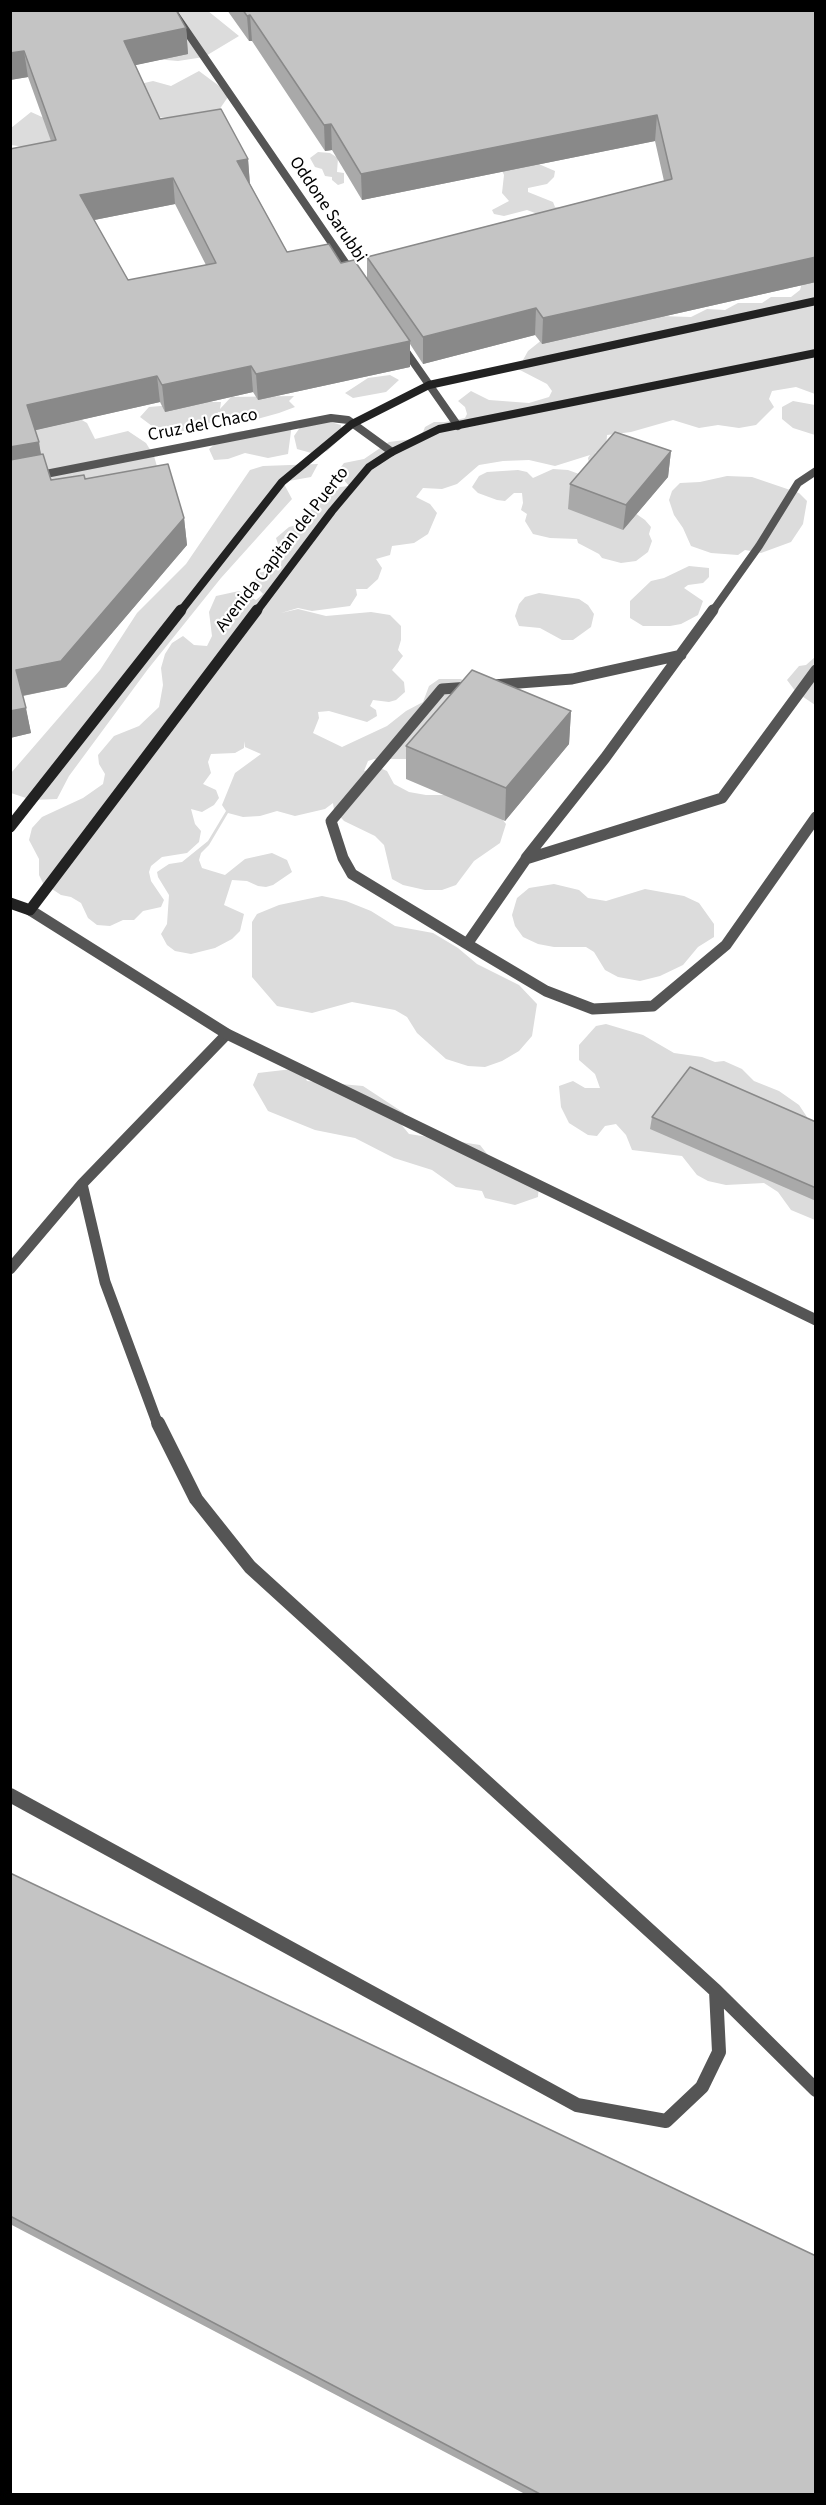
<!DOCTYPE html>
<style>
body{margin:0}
#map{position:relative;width:826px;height:2505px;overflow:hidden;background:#fff;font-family:"Source Sans 3",sans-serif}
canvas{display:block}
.frame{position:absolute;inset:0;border:12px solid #000;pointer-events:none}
</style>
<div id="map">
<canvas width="826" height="2505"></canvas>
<div class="frame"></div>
</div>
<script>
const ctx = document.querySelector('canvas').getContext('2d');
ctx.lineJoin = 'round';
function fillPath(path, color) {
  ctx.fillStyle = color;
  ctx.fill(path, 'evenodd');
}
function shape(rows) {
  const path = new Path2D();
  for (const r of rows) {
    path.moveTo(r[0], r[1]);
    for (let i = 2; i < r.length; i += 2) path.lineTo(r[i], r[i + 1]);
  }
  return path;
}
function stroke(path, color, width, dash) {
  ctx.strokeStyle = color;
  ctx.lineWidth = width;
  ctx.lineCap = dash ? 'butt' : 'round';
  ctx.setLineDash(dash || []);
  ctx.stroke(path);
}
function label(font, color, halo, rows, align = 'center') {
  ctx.font = font + ' "Source Sans 3",sans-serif';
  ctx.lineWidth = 4.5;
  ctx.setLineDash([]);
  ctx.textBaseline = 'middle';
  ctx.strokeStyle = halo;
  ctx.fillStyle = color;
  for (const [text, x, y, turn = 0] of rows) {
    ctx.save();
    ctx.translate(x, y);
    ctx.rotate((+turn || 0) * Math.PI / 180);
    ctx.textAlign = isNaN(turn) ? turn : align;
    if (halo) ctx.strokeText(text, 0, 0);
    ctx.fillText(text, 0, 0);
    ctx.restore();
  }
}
const green = shape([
 [172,11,208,11,239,36,204,57,178,61,155,59],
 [199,71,230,94,219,110,177,118,153,117,127,87,153,81,171,86],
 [31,112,62,126,95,132,25,147,11,145,11,128],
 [318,152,330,153,338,158,337,172,344,173,344,183,338,185,332,180,332,177,325,176,322,169,315,167,310,158],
 [534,162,555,171,554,177,547,184,528,188,528,192,553,202,555,207,565,209,536,219,535,213,527,210,504,216,494,214,492,210,509,201,502,193,504,175,501,168],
 [815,274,815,394,796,387,772,391,769,399,774,407,756,425,739,428,718,425,699,428,673,420,631,432,607,435,606,449,595,453,596,454,589,463,588,458,590,455,555,466,529,460,503,461,479,465,457,484,442,489,423,488,416,497,430,504,437,513,428,534,414,543,392,546,390,555,376,559,382,568,378,579,367,589,356,589,357,595,350,606,312,611,298,608,281,613,298,609,326,616,371,612,390,615,401,626,401,640,398,650,403,656,392,670,404,682,405,692,396,700,389,702,373,700,370,706,376,710,377,716,367,722,329,711,318,712,319,718,313,733,342,747,387,726,406,711,423,702,429,686,439,679,461,679,472,687,406,759,374,759,368,761,364,771,380,768,387,771,394,784,409,792,426,795,450,795,496,814,502,819,506,824,500,843,474,861,456,885,442,890,425,890,403,885,392,879,384,845,375,836,344,821,334,810,333,803,325,809,295,816,277,811,260,816,243,817,228,813,209,845,201,853,199,860,202,868,225,875,245,859,272,853,287,860,292,872,273,885,266,887,258,886,247,881,232,880,224,905,244,914,240,931,232,939,215,948,191,954,175,951,167,945,161,934,167,924,169,895,158,877,157,872,169,864,182,862,208,841,226,811,222,805,235,773,261,754,245,747,244,741,244,748,235,753,211,754,208,762,211,773,203,784,216,790,219,798,214,805,202,812,191,809,195,824,201,831,199,842,187,853,162,857,151,866,149,872,151,881,164,900,161,907,143,911,134,920,123,920,110,926,97,925,88,918,81,903,71,897,61,895,43,883,39,875,39,859,29,840,32,828,42,817,83,798,103,784,105,774,99,764,98,755,114,736,139,726,159,707,163,685,161,668,165,654,172,643,183,636,194,645,207,646,212,636,209,612,216,596,239,591,256,600,263,594,255,585,255,580,257,573,278,569,281,565,282,556,276,538,289,527,305,523,312,515,310,511,319,498,331,488,349,486,337,472,344,463,364,459,389,442,413,439,423,432,425,427,434,422,445,422,465,418,467,414,465,407,458,401,471,391,489,400,529,403,549,397,552,391,547,384,518,369,528,351,543,339,660,316,691,317,707,309,725,310,738,303,762,303,771,297,791,297,800,290,802,283],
 [390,375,399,380,386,392,353,398,345,393,368,378],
 [294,396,289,401,295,407,279,413,250,421,218,412,215,421,180,432,152,426,140,417,149,407,207,402,221,402,220,409,231,397],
 [47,400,87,423,95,439,128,431,146,443,154,456,160,477,73,486,47,478,20,402],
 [793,401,815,405,815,435,793,428,782,419,782,407],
 [320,419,341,425,340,439,327,451,315,454,297,449,294,436,301,426],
 [292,424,288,454,268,458,245,453,228,459,214,460,209,449,229,433],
 [318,464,311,477,283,482,292,499,221,578,148,669,69,776,57,799,32,800,11,793,11,773,100,670,137,613,186,564,250,470,263,466],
 [553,469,568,470,579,474,645,520,651,527,649,534,652,541,648,552,636,561,621,563,602,558,599,554,578,543,577,539,550,538,533,534,525,521,527,514,521,510,523,503,522,493,514,493,505,501,497,500,478,493,472,487,479,476,487,472,518,470,527,472,533,478],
 [727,476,752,477,799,493,807,501,803,524,791,542,761,553,745,550,738,555,711,553,691,546,683,528,674,515,669,500,672,491,680,483,700,482],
 [689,566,709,568,709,577,703,583,688,585,684,588,703,601,698,615,681,624,670,626,643,626,630,618,630,601,651,581,664,578],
 [539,593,579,599,588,605,594,614,591,627,573,640,562,640,540,628,519,626,515,616,519,604,525,597],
 [815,657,815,705,796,692,787,680,799,666,806,665],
 [554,884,579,890,588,898,606,901,645,889,684,896,699,903,714,924,714,937,698,947,683,965,660,976,640,981,618,977,605,970,594,952,586,947,554,947,538,944,523,937,515,926,512,915,517,898,529,888],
 [322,896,346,901,371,911,395,926,433,933,458,948,477,964,519,985,537,1004,532,1036,519,1051,502,1061,485,1067,468,1066,446,1059,417,1033,407,1017,395,1010,352,1002,312,1013,277,1006,252,977,252,922,257,914,279,905],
 [606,1024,643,1035,674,1053,702,1057,715,1062,724,1061,742,1069,754,1081,779,1091,799,1105,807,1117,804,1129,815,1135,815,1220,791,1210,778,1192,764,1183,726,1185,708,1181,697,1175,682,1156,632,1150,626,1135,616,1124,605,1126,597,1136,588,1135,569,1123,561,1107,559,1086,573,1081,585,1088,600,1088,595,1074,579,1060,579,1045,596,1026],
 [301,1068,307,1081,363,1086,404,1113,400,1123,409,1134,480,1145,499,1169,539,1183,538,1197,515,1205,485,1198,482,1191,456,1187,432,1170,394,1158,355,1138,315,1130,268,1111,253,1085,258,1073]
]);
const laneFar2 = shape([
 [712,612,759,546,798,483,816,471]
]);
const laneFar1 = shape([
 [816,670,722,798,526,859,467,944,546,991,593,1009,653,1006,726,945,816,817],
 [493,685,572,679,681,655],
 [526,858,605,758,713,610],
 [467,944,352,874,343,858,331,821,442,689,470,687],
 [82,1184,105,1282,158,1425],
 [10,1269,82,1184,227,1034]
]);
const lane = shape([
 [158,1423,196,1499,250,1567,716,1991,816,2090],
 [10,1795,577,2105,666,2121,702,2087,719,2052,716,1991]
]);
const streetFar1 = shape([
 [172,10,353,274],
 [400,343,458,426],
 [10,481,331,418,348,420,392,452]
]);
const street = shape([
 [30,910,227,1034,816,1320]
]);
const secondaryFar1 = shape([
 [180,612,282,482,352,424,429,385,816,301],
 [256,612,332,511,369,467,392,452,439,429,816,353]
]);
const secondary = shape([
 [10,827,181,610],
 [10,903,30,910,257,610]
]);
const wall = shape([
 [10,10,186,28,188,54,135,65,160,119,248,159,250,184,287,252,341,263,367,280,367,257,664,181,655,141,362,200,332,150,325,151,252,41,249,41,227,10,816,10,816,282,542,344,535,335,423,364,410,344,410,367,258,400,253,392,165,412,160,402,35,430,41,454,51,480,85,479,184,518,187,545,66,687,23,696,31,733,10,738,51,141,28,77,10,80],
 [175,204,206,265,128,280,94,220],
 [671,451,668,477,623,530,568,509,570,484],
 [571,711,569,744,505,821,406,779,406,746],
 [652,1117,816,1122,816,1201,650,1129],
 [10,1873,816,2494,525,2494,10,2224]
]);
const shadedWall = shape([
 [250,15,252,41,249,41,247,16],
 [186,28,188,54,127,67,124,41],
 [24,51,28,77,10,80,10,53],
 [657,115,655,141,362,200,361,174],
 [331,124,332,150,325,151,324,125],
 [248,159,250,186,237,161],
 [173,178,175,204,84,222,80,195],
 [816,257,816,282,542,344,543,318],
 [536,308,535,335,423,364,423,337],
 [410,341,410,367,258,400,256,374],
 [251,366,253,392,165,412,162,385],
 [157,376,160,402,32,431,27,405],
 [39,442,43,468,10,474,10,447],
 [671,451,668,477,623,530,626,505],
 [184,518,187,545,66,687,21,696,16,670],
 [26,708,31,733,10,738,10,711],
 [571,711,569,744,505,821,506,788]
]);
const building = shape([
 [10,10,176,10,186,28,124,41,160,119,221,109,248,159,237,161,287,252,329,244,341,263,354,260,410,341,256,374,251,366,162,385,157,376,27,405,39,442,10,447,10,149,56,140,24,51,10,53,10,10],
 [173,178,216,263,128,280,80,195,173,178],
 [243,10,816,10,816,257,543,318,536,308,423,337,367,257,672,179,657,115,361,174,331,124,324,125,250,15,247,16,243,10],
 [615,432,671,451,626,505,570,484,615,432],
 [43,454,51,480,84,475,85,479,168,464,184,518,61,661,16,670,26,708,10,711,10,460,43,454],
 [472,670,571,711,506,788,406,746,472,670],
 [690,1067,816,1122,816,1188,652,1117,690,1067],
 [10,1873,816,2256,816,2494,540,2494,10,2216,10,1873]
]);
const farStreetnames = [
 ["Oddone Sarubbi",327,210,56],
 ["Cruz del Chaco",203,426,-11],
 ["Avenida Capitan del Puerto",283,550,-52]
];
fillPath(green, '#dcdcdc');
stroke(laneFar2, '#555', 8);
stroke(laneFar1, '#555', 11);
stroke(lane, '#555', 14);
stroke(streetFar1, '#555', 8);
stroke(street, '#555', 11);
stroke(secondaryFar1, '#222', 8);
stroke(secondary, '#222', 11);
fillPath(wall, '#a9a9a9');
fillPath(shadedWall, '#898989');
fillPath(building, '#c4c4c4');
stroke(building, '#898989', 1.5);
label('18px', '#000', '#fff', farStreetnames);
</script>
